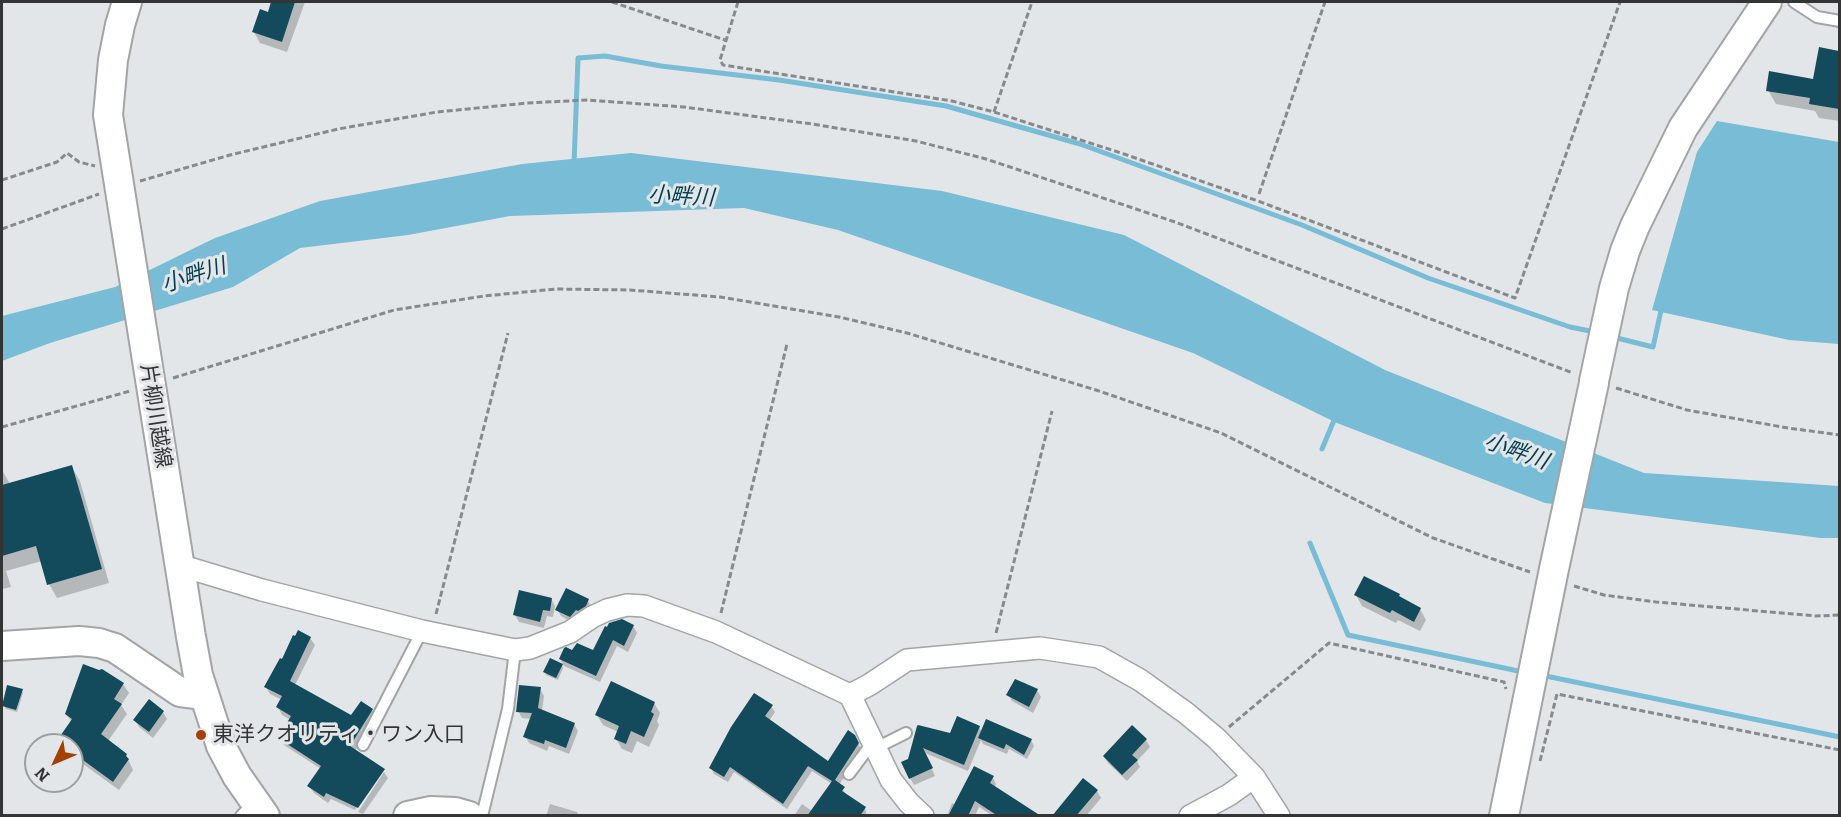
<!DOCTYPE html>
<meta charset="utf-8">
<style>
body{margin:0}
#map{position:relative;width:1841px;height:817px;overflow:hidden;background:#e2e6e8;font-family:Bitter,serif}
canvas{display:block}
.frame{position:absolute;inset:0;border:3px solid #333535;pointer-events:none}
.north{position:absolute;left:24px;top:733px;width:60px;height:60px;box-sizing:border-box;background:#e2e6e8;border:2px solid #9c9fa0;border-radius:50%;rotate:226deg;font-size:16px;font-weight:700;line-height:24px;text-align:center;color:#333535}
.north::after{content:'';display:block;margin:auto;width:21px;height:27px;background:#a34105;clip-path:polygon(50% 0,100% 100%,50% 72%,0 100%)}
</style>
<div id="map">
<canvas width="1841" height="817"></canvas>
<div class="frame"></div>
<div class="north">N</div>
</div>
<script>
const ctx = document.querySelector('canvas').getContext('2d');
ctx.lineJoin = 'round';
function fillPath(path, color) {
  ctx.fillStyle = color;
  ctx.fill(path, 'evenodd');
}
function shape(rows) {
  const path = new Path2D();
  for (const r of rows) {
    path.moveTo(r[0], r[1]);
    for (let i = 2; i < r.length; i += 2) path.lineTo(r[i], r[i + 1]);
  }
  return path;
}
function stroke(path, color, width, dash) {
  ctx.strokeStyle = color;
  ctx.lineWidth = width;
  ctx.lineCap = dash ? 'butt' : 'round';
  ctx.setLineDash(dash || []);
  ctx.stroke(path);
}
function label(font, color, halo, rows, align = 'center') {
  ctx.font = font + ' Bitter,"Noto Sans JP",serif';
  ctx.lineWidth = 6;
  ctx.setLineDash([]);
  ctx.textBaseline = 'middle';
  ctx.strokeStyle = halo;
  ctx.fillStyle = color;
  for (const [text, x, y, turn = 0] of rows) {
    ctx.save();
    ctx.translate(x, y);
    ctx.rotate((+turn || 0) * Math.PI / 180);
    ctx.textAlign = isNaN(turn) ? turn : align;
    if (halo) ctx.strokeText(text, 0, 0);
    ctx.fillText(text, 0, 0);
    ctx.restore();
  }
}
const water = shape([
 [1717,121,1839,142,1839,344,1789,340,1652,310,1697,152],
 [631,153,942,191,1124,235,1385,370,1644,473,1839,486,1839,538,1821,538,1545,503,1337,423,1193,353,838,230,744,208,510,216,408,235,300,248,233,287,50,343,2,361,2,316,115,287,215,238,320,201,522,164]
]);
const shadow = shape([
 [273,2,305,2,287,52,260,43,254,32,269,13],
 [1820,49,1840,52,1840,121,1819,118,1815,111,1776,104,1768,90,1814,81],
 [71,466,80,481,109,583,57,598,49,584,42,561,6,571,11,587,2,589,2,470,10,484],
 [1356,595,1399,595,1401,599,1420,609,1426,620,1420,631,1398,620,1396,623,1362,606],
 [551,599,555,606,553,617,547,616,544,628,519,622,515,615],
 [588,601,592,608,574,623,561,616,557,609],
 [633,626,637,633,628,652,617,646,600,682,564,666,560,659,572,652,594,652],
 [310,638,315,645,295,685,351,717,372,710,376,718,355,751,384,771,381,771,355,810,331,799,328,803,314,793,309,786,321,769,284,745,280,738,291,720,282,715,278,707,282,700,270,694,266,687,282,661],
 [562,665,563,668,558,680,546,675,545,672],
 [1023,682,1037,690,1041,697,1033,713,1012,701,1008,694],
 [123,684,129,693,121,705,127,714,108,741,126,755,133,770,119,790,72,756,72,722,66,714],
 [540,689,544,696,542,711,574,724,578,731,569,754,549,746,547,751,529,743,525,736,531,719,522,718,518,711],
 [22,691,23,693,17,712,6,709,4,706],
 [654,703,660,713,657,721,659,725,649,747,637,741,632,753,622,749,616,739,618,732,603,725,597,715],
 [771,706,775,712,769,721,829,763,858,743,862,751,839,785,847,795,865,808,867,816,794,816,802,804,812,811,832,784,812,771,787,809,734,772,728,782,714,774,711,768],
 [163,712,167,719,153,738,139,727,135,720],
 [918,727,951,735,979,727,982,732,1031,740,1034,746,1027,759,1009,749,1007,754,983,744,981,740,968,771,925,753,935,776,914,785,910,778,909,760],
 [1132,727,1146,740,1150,747,1137,761,1140,767,1127,781,1108,763,1104,757],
 [384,772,388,778,363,814,358,812],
 [993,778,996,784,994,788,1038,816,993,816,979,807,975,816,947,816,952,803,955,805],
 [1097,791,1101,798,1086,816,1054,816],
 [550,804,577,812,579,816,546,816]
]);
const stream = shape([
 [574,164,578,58,605,56,661,66,779,80,946,106,1080,144,1302,225,1428,278,1570,327,1595,332],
 [1613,337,1653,347,1662,306],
 [1322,449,1335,418],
 [1310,543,1348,635,1523,672],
 [1541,675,1840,737]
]);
const building = shape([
 [271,2,295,2,282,42,252,32,260,9,268,12],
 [1819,47,1839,51,1839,109,1809,104,1810,98,1766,91,1769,71,1813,79],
 [72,465,102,569,47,585,36,546,2,556,2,485],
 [1364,576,1400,594,1399,596,1421,608,1414,622,1392,610,1390,613,1354,595],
 [566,588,589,599,586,606,578,611,576,610,570,617,555,610],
 [519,590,552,598,550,611,543,610,540,622,513,615],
 [622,619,634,625,624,646,613,640,596,676,559,659,564,648,566,647,572,650,577,643,593,650,605,626,607,627,609,623],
 [298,630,311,637,290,681,351,715,361,701,373,709,350,746,385,769,358,808,326,793,324,797,307,786,321,766,278,738,291,716,276,707,282,696,264,687,280,658,282,659,293,635,295,636],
 [550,658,563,664,556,678,543,672],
 [83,664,99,670,102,669,124,683,114,699,122,704,101,734,127,754,126,756,129,759,113,782,72,752,72,745,54,745,72,719,65,714],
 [1015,679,1038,689,1029,707,1006,695],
 [611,681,655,702,651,712,654,714,644,737,631,731,626,744,614,739,619,726,595,715],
 [7,685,23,689,16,710,2,706],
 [519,685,541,687,538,708,575,723,566,748,545,740,544,744,523,737,532,713,516,712],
 [754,693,773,705,765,716,828,761,848,730,855,735,859,743,835,780,845,787,842,791,866,807,860,816,807,816,832,781,808,766,783,804,730,767,724,777,709,768,731,727],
 [149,699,164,711,149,732,133,720],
 [957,716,980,726,964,765,923,748,933,768,909,779,901,762,908,759,917,726,918,725,950,733],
 [986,719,1032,739,1024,755,1006,744,1004,749,978,738],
 [1132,725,1147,739,1132,755,1138,760,1122,775,1103,756],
 [974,766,994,776,990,783,1041,816,998,816,975,801,968,816,948,816],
 [1083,778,1098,790,1076,816,1052,816]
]);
const path = shape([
 [612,2,725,40],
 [738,2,720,60,723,65,952,101,994,112,1124,154,1258,201,1515,298,1620,2],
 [994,112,1032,2],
 [2,180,57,162,67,153,79,162,95,166],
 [140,181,230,155,338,129,437,112,528,103,587,100,684,107,812,124,916,141,986,159,1175,222,1573,373],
 [1259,194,1325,2],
 [2,229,99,194],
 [173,378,394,310,484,296,556,289,630,290,720,297,839,317,907,333,1096,390,1221,433,1433,538,1530,572],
 [1616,388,1687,410,1788,428,1840,435],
 [2,427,130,391],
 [1574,586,1604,595,1656,602,1816,616,1840,615],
 [721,613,787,344],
 [436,614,508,333],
 [996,633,1052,411],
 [1229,727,1329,643,1504,682,1506,689],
 [1540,761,1557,694,1840,750]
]);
const lane = shape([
 [1794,2,1817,17,1840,21],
 [363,745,422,631],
 [876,748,906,733],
 [849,774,873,742],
 [241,816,254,802],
 [482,816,508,709,515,650]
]);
const street = shape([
 [179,565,262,590,422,631,515,650,530,648,570,632,592,617,607,610,627,605,644,606,716,632,850,695],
 [923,816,909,803,891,780,850,695,869,685,907,660,1040,648,1099,657,1140,680,1186,713,1216,738,1254,777,1279,816],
 [1190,816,1229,795,1254,777]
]);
const secondary = shape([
 [127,2,120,25,113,60,108,115,191,637,198,675,221,746,237,776,265,816],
 [1594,381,1614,288,1625,251,1635,226,1683,128,1767,2],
 [2,646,79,641,99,643,115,648,180,692,204,695],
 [408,816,431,811,455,812,469,816],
 [1504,816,1554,569,1594,383]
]);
const markers = [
 [201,735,6,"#a34105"]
];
const streetNames = [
 ["片柳川越線",155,416,81]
];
const poiNames = [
 ["東洋クオリティ・ワン入口",213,735]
];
const waterNames = [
 ["小畔川",681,197,3],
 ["小畔川",194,276,-18],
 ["小畔川",1516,452,20]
];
fillPath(water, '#78bcd6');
fillPath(shadow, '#0003');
stroke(stream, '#78bcd6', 5);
fillPath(building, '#134a5c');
stroke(lane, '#a1a5a6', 14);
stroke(street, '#a1a5a6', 24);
stroke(secondary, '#a1a5a6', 32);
stroke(path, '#878a8b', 3, [6, 3]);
stroke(lane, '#fff', 10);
stroke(street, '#fff', 21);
stroke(secondary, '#fff', 28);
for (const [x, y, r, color] of markers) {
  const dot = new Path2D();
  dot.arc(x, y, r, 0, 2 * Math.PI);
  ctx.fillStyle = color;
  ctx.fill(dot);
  stroke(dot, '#e2e6e8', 2);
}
label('21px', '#333535', '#e2e6e8', streetNames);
label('21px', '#333535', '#e2e6e8', poiNames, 'left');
label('italic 22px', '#003e50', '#e2e6e8', waterNames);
</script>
